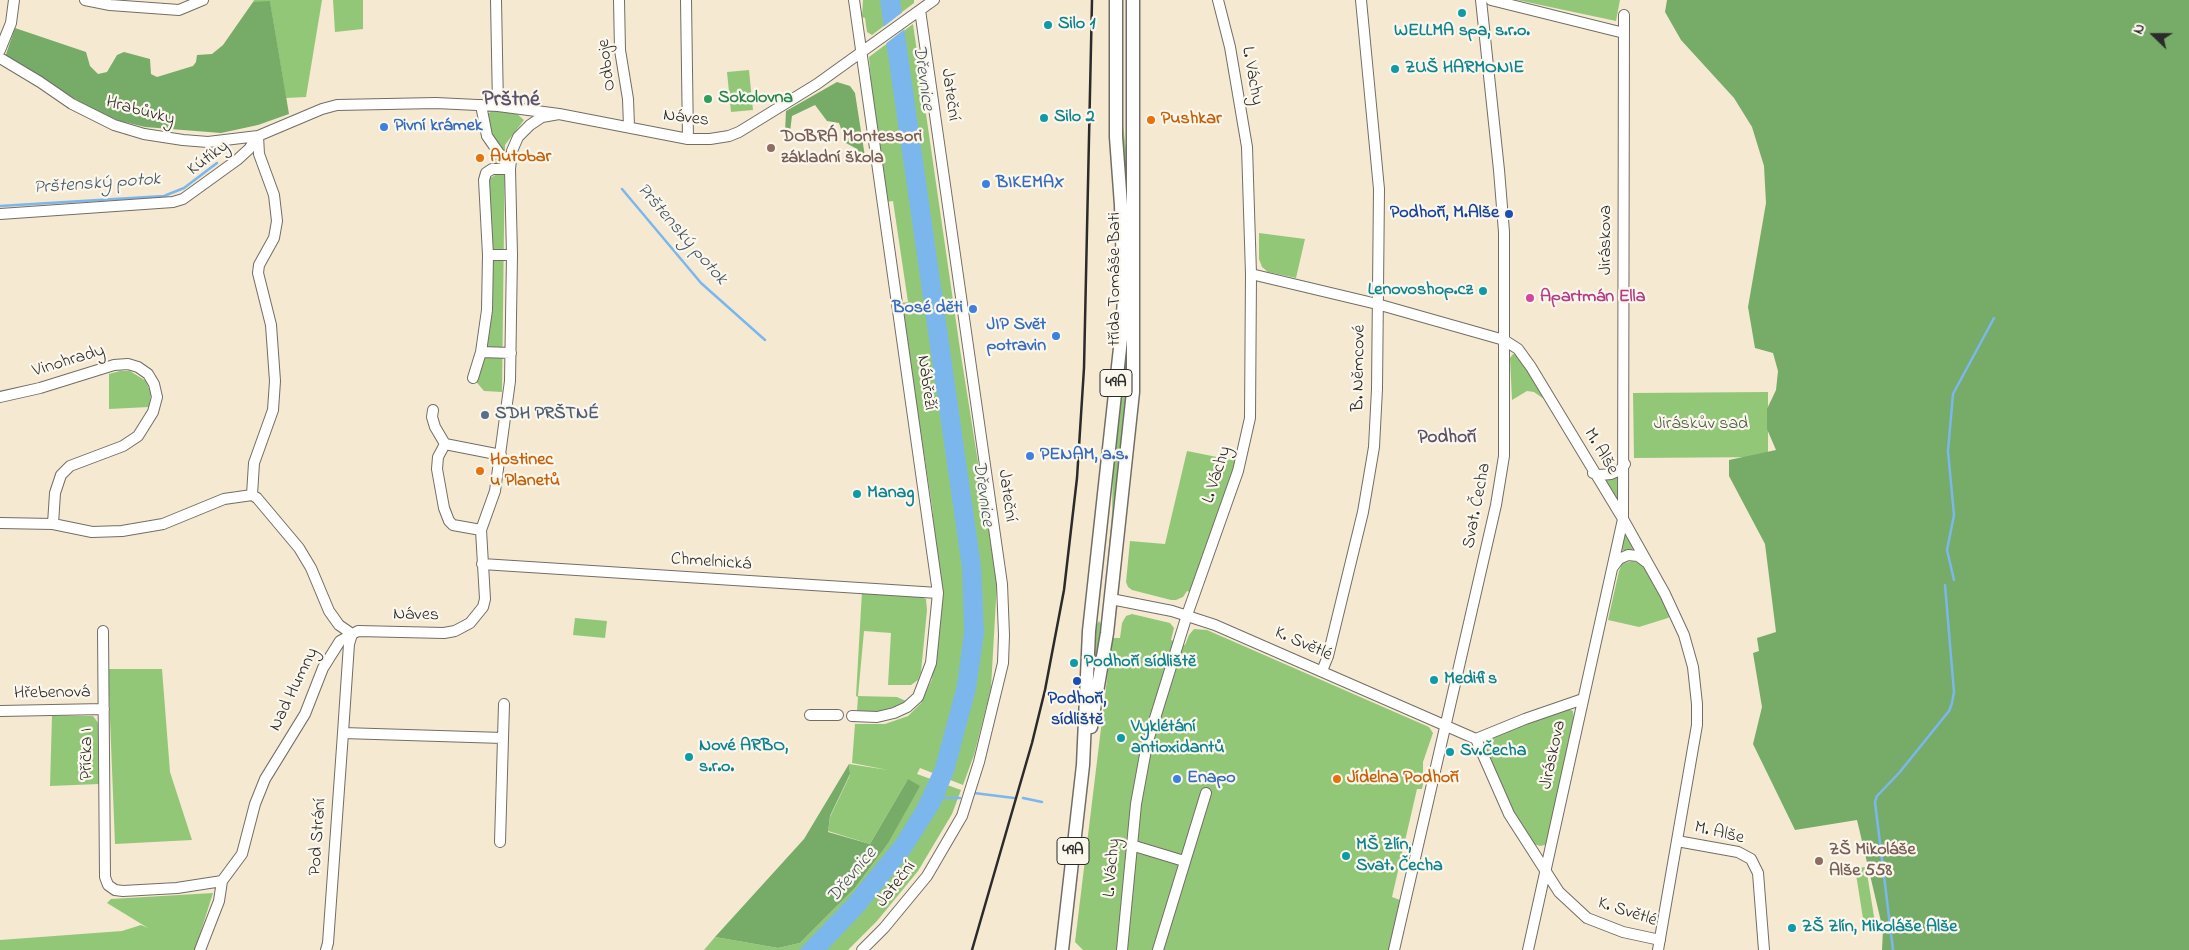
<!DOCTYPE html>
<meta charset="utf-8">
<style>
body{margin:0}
#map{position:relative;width:2189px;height:950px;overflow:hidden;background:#f5e9d2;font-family:"Indie Flower",sans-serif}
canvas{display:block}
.north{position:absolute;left:2129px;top:10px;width:50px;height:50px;-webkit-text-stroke:4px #fbf7ec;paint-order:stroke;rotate:292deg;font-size:14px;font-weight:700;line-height:20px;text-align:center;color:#2b2b2b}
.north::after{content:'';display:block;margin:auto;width:18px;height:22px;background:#2b2b2b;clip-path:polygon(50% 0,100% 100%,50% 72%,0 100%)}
</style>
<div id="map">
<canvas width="2189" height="950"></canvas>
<div class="north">N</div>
</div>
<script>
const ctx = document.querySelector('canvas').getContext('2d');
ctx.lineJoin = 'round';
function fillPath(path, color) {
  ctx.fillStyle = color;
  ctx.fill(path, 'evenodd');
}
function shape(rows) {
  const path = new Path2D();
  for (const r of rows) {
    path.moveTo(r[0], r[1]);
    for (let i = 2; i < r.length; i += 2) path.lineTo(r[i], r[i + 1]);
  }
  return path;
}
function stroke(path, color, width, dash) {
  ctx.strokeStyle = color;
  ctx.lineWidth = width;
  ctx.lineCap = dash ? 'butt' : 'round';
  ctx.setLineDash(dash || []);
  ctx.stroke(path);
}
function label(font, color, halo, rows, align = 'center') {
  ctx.font = font + ' "Indie Flower",sans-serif';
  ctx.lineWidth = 4.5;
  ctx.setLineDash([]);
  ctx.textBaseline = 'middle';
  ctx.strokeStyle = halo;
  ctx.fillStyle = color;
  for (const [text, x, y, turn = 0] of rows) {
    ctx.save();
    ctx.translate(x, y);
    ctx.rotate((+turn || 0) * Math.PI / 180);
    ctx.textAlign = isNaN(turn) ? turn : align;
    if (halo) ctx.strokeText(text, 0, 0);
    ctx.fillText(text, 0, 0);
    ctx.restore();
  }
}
const green = shape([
 [254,0,322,0,306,97,286,98,270,2,253,2],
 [333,0,363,0,363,29,335,32],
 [863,0,914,0,914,3,872,35,867,32,865,18,862,17],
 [1121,0,1123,0,1123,126,1128,164,1127,195,1121,130],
 [1517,0,1620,0,1616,21],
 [913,24,960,349,997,582,991,688,974,755,963,785,920,768,917,774,961,790,952,814,918,871,877,921,848,950,704,950,715,937,778,948,800,943,855,888,887,845,908,779,870,844,828,831,830,817,850,775,849,764,888,770,852,763,855,724,885,724,908,716,921,703,932,679,940,587,932,506,901,303,908,302,893,201,886,202,868,81,871,81,869,57],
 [749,70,753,110,731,112,727,72],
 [493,110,516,113,524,120,505,145,502,392,484,391,473,378,487,310,484,182,497,174,492,134,487,121,488,114],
 [1259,233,1305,239,1296,278,1268,272,1262,267,1259,259],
 [1129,322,1127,391,1106,580,1112,513,1113,466],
 [1513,354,1518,355,1545,397,1544,399,1534,392,1527,391,1512,400,1510,358],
 [120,371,130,371,146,381,151,394,149,407,109,409,109,374],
 [1768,392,1768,457,1634,458,1633,393],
 [1187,451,1237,461,1190,592,1187,591,1183,597,1176,600,1171,600,1132,590,1128,587,1126,582,1130,541,1165,544],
 [1620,477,1619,504,1603,480],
 [1626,536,1633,548,1632,550,1622,550,1624,537],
 [1632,561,1639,563,1646,570,1670,616,1668,618,1639,627,1608,620,1619,571,1622,564],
 [862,591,915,595,926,599,927,610,921,672,918,680,911,685,888,685,891,633,864,631,858,696,897,697,906,701,891,708,876,712,857,711,858,697,856,696],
 [1132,614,1170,623,1174,628,1171,640,1185,645,1189,635,1194,629,1207,630,1429,727,1433,733,1423,762,1423,784,1422,789,1417,789,1392,897,1400,900,1389,950,1083,950,1075,942,1112,638,1120,638,1122,623,1126,616],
 [575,618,607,621,605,638,573,635],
 [1099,621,1102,626,1091,696,1095,627],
 [108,669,162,669,170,772,192,840,115,844],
 [1568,709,1573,711,1574,720,1549,839,1545,845,1540,846,1534,844,1514,816,1483,743,1488,737],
 [52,716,93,716,99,724,99,784,50,786],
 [1866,867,1876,929,1865,931,1855,868],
 [213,893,195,950,0,950,0,940,122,931,141,925,148,928,107,903,111,899]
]);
const forest = shape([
 [1667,0,2189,0,2189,950,1882,950,1883,930,1857,820,1795,830,1753,744,1762,707,1753,653,1759,651,1757,638,1776,632,1765,544,1729,476,1729,460,1776,450,1767,429,1767,409,1776,390,1778,371,1773,353,1755,348,1748,307,1766,203,1764,166,1752,127,1734,98,1681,40,1665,12],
 [270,1,289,114,258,125,221,133,145,127,120,121,97,112,5,57,15,28,86,52,90,66,98,74,107,72,117,55,124,52,150,59,151,74,157,77,193,66,196,62,197,55,212,54,223,45,253,2],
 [837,82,850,86,855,93,866,163,857,149,846,143,839,123,827,121,815,105,792,116,790,132,785,132,786,111],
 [849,764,850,774,830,816,828,832,870,844,908,779,920,786,887,845,855,888,800,943,778,948,715,937,804,839]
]);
const water = shape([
 [880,0,900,0,981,566,984,633,976,689,954,772,940,806,911,852,863,912,827,950,799,950,848,899,896,840,918,804,935,767,957,685,964,632,962,568]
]);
const pier = shape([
 [904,11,906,28,884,45,882,28]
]);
const stream = shape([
 [622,189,701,283,765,340],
 [0,206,164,196,184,188,217,163],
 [1954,580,1947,550,1954,515,1948,451,1953,394,1994,318],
 [974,793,1014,798],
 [941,798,960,798],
 [1023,798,1042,802],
 [1893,950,1875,802,1877,796,1899,773,1949,711,1952,703,1954,692,1945,585]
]);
const minor = shape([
 [85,0,110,5,179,10,203,0],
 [496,0,498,106],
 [619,0,620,50,628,99,629,126],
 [686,0,688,139],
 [1491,0,1624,33],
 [0,50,11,23,14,0],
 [0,58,40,82,72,104,114,125,144,134,183,140,208,142,258,136],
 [481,105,487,136,510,169],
 [0,214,173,202,183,199,237,160,249,149,258,136,322,109,337,105,436,103,498,106,559,114,688,139,710,139,729,136,739,132,817,84,934,0],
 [488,255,512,255],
 [1251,274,1377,304,1504,340,1518,349,1531,367,1623,519,1665,594,1684,635,1693,667,1697,704,1697,725,1658,950],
 [481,352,511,353],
 [473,378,481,352,487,310,488,255,484,180,486,173,492,169,510,169],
 [0,397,40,388,114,365,128,364,138,367,148,374,154,384,157,397,153,412,138,436,123,446,70,466,61,475,55,493,53,524],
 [433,410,432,417,435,427,445,444,438,457,437,469,444,508,449,521,453,525,481,530],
 [445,444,501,455],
 [1593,473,1600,475,1611,474,1620,470,1625,464],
 [252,495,254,463,273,410,275,381,271,325,258,273,259,265,274,238,277,221,274,195,259,154,258,136],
 [252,495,257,498,299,548,311,568,329,611,339,625,352,634],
 [0,523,53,524,92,532,122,531,163,524,224,499,252,495],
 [482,564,938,593],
 [1613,567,1619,559,1628,555,1638,556,1646,562],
 [1111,599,1172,611,1215,625,1476,739,1509,814,1559,892,1587,918,1623,932,1660,940],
 [103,631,105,877,108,885,115,890,123,891,177,888,222,881,242,854,255,804,265,779,305,714,323,668,340,641,358,631,444,633,455,631,470,623,483,607,485,599,481,530,495,491,510,381,512,255,510,169,512,151,518,137,530,125,542,117,559,114],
 [1322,671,1328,656,1363,512,1374,447,1377,389,1379,189,1361,0],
 [0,711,104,709],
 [810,715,838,715],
 [852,716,877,717,894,713,907,707,918,697,931,663,938,593,854,0],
 [343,733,503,738],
 [1476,739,1525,719,1583,699],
 [1677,841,1738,852,1751,859,1758,873,1764,950],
 [500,842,504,704],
 [1131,845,1184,861],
 [200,950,219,901,222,881],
 [326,950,328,943,343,733,349,644,352,634],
 [862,950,884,928,927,876,962,816,979,762,1003,663,1004,635,1002,584,920,10],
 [1122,950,1136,804,1147,744,1187,615,1238,471,1250,418,1251,274,1247,147,1230,47,1218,0],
 [1158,950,1206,793],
 [1394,950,1496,505,1504,456,1504,232,1499,170,1481,0],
 [1528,950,1623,519,1624,15]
]);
const major = shape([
 [1091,727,1107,633,1133,392,1133,0],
 [1062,950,1083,765,1089,631,1121,339,1124,300,1121,205,1116,137,1116,0]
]);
const rail = shape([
 [972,950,1032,743,1045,690,1064,590,1077,478,1084,368,1092,0]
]);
const markers = [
 [1462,13,5,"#0f9aa8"],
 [1048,25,5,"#0f9aa8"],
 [1395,69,5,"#0f9aa8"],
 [708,99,5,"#2e9e5b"],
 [1044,118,5,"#0f9aa8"],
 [1151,120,5,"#e8710a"],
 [384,127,5,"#3f7fe0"],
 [771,148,5,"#8d6e63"],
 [480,158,5,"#e8710a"],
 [986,184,5,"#3f7fe0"],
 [1509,214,5,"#1a4fb4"],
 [1483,291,5,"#0f9aa8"],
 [1530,298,5,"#d1479c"],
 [973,309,5,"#3f7fe0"],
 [1056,336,5,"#3f7fe0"],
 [485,415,5,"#5c6f8a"],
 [1030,456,5,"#3f7fe0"],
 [480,471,5,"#e8710a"],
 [857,494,5,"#0f9aa8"],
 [1074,663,5,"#0f9aa8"],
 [1434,680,5,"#0f9aa8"],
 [1077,681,5,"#1a4fb4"],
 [1121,738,5,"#0f9aa8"],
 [1450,752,5,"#0f9aa8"],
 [689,757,5,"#0f9aa8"],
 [1177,779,5,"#3f7fe0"],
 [1337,779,5,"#e8710a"],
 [1346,856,5,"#0f9aa8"],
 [1819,861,5,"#8d6e63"],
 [1792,928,5,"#0f9aa8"]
];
const shields = [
 [1116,383,32],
 [1073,851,32]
];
const shieldNames = [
 ["49A",1116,383],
 ["49A",1073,851]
];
const cultureNames = [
 ["Silo 1",1058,25],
 ["WELLMA spa, s.r.o.",1462,32,"center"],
 ["ZUŠ HARMONIE",1405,69],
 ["Silo 2",1054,118],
 ["Lenovoshop.cz",1473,291,"right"],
 ["Manag",867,494],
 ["Podhoří sídliště",1084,663],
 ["Medifis",1444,680],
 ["Vyklétání",1131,728],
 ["antioxidantů",1131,749],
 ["Nové ARBO,",699,747],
 ["s.r.o.",699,768],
 ["Sv.Čecha",1460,752],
 ["MŠ Zlín,",1356,846],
 ["Svat. Čecha",1356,867],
 ["ZŠ Zlín, Mikoláše Alše",1802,928]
];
const streetNames = [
 ["Odboje",608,65,-97],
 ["L. Váchy",1251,76,80],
 ["Jateční",949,95,82],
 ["Hrabůvky",140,112,15],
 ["Náves",686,119,7],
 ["Kútíky",209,159,-37],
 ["Jiráskova",1607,240,-90],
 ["třída Tomáše Bati",1116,279,-90],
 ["Vinohrady",69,362,-17],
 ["B. Němcové",1360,368,-89],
 ["Nábřeží",925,383,82],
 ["M. Alše",1600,452,59],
 ["L. Váchy",1218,475,-72],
 ["Jateční",1006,496,82],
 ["Svat. Čecha",1478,506,-79],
 ["Chmelnická",711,563,4],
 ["Náves",416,616,1],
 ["K. Světlé",1303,645,24],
 ["Nad Humny",295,690,-64],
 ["Hřebenová",52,694,-1],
 ["Příčka I",88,754,-90],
 ["Jiráskova",1554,755,-78],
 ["M. Alše",1719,834,13],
 ["Pod Strání",319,837,-86],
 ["L. Váchy",1113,868,-85],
 ["Jateční",897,885,-52],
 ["K. Světlé",1627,913,18]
];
const leisureNames = [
 ["Sokolovna",718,99]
];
const foodNames = [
 ["Pushkar",1161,120],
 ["Autobar",490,158],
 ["Hostinec",490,461],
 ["u Planetů",490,482],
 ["Jídelna Podhoří",1347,779]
];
const shopNames = [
 ["Pivní krámek",394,127],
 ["BIKEMAX",996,184],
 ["Bosé děti",963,309,"right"],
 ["JIP Svět",1046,326,"right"],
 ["potravin",1046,347,"right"],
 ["PENAM, a.s.",1040,456],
 ["Enapo",1187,779]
];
const educationNames = [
 ["DOBRÁ Montessori",781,138],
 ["základní škola",781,159],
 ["ZŠ Mikoláše",1829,851],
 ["Alše 558",1829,872]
];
const transitNames = [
 ["Podhoří, M.Alše",1499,214],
 ["Podhoří,",1077,700,"center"],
 ["sídliště",1077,721,"center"]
];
const hotelNames = [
 ["Apartmán Ella",1540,298]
];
const serviceNames = [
 ["SDH PRŠTNÉ",495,415]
];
const parkNames = [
 ["Jiráskův sad",1701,425]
];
const waterNames = [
 ["Dřevnice",922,78,82],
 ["Prštenský potok",97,185,-4],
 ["Prštenský potok",681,235,49],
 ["Dřevnice",982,494,82],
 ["Dřevnice",853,876,-50]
];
const neighbourhoodNames = [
 ["Podhoří",1447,439]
];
const districtNames = [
 ["Prštné",511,101]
];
fillPath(green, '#93c778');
fillPath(forest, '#76ac68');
fillPath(water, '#7bb7ed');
fillPath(pier, '#f5e9d2');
stroke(stream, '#7bb7ed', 2.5);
stroke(minor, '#726e65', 12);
stroke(major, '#726e65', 15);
stroke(minor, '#fff', 10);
stroke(major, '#fff', 12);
stroke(rail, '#2b2b2b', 2.5);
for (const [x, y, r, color] of markers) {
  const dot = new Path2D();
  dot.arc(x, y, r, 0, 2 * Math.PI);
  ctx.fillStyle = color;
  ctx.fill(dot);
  stroke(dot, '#fbf7ec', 2);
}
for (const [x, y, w] of shields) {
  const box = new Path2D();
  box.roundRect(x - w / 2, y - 13.5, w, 27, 4);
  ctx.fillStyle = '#fbf7ec';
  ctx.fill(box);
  stroke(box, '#2b2b2b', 1);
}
label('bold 16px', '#2b2b2b', null, shieldNames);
label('bold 18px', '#0d838f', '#fbf7ec', cultureNames, 'left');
label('18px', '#2b2b2b', '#fbf7ec', streetNames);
label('bold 18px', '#27864d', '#fbf7ec', leisureNames, 'left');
label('bold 18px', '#c56008', '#fbf7ec', foodNames, 'left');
label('bold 18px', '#366cbe', '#fbf7ec', shopNames, 'left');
label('bold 18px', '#785e54', '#fbf7ec', educationNames, 'left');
label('bold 18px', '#164399', '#fbf7ec', transitNames, 'right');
label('bold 18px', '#b23c85', '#fbf7ec', hotelNames, 'left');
label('bold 18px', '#4e5e75', '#fbf7ec', serviceNames, 'left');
label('18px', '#4a5a42', '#fbf7ec', parkNames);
label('italic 19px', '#435565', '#fbf7ec', waterNames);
label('bold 19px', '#5a5069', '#fbf7ec', neighbourhoodNames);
label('bold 22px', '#5a5069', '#fbf7ec', districtNames);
</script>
